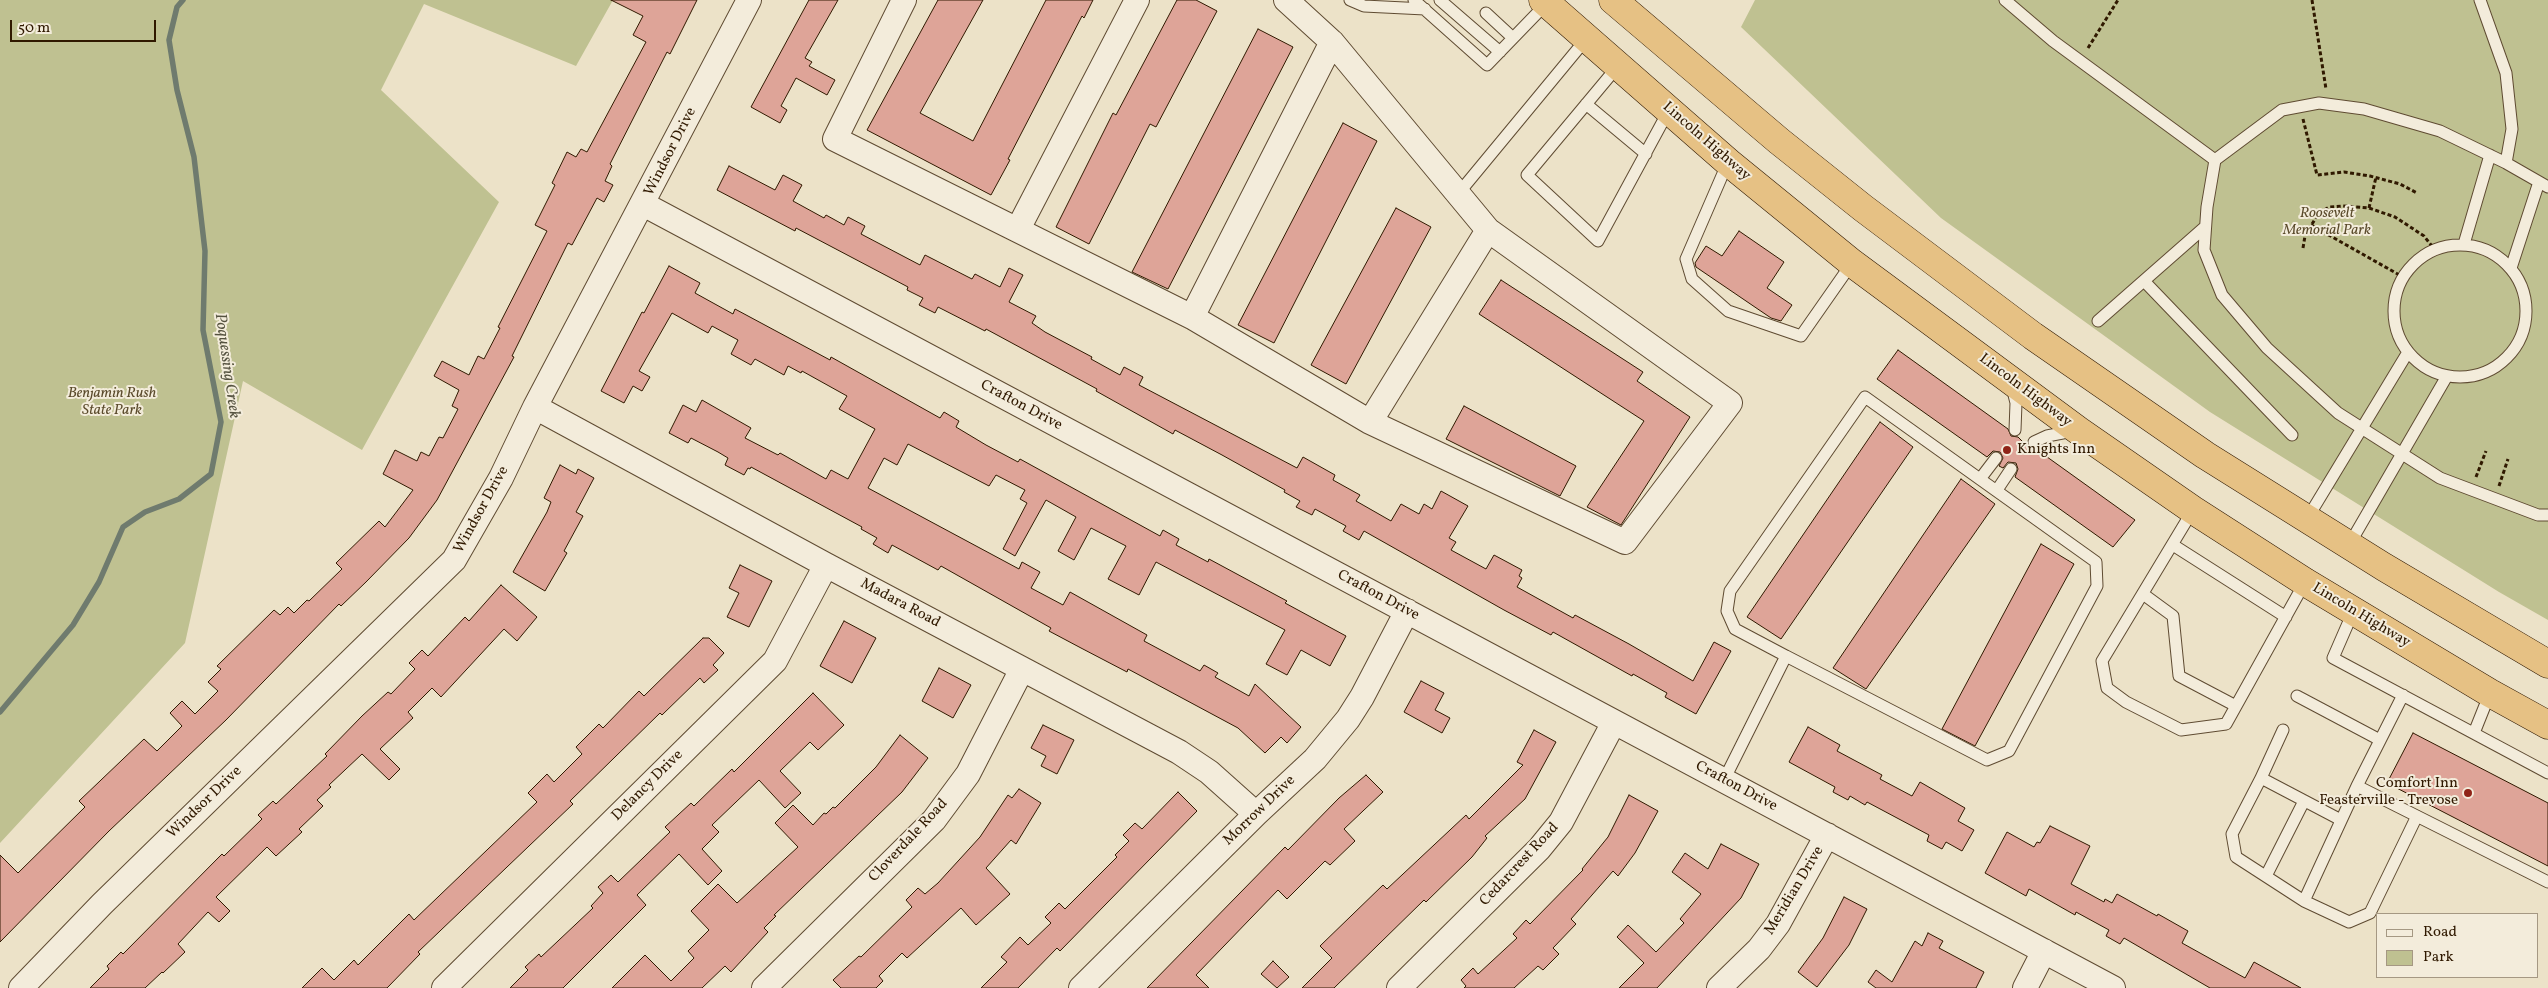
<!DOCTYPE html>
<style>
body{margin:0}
#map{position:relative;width:2548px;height:988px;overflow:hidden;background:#ece2c8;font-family:Vollkorn,serif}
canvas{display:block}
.legend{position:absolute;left:2376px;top:913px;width:162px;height:65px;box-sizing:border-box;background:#f3ecdb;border:1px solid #a59883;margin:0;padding:6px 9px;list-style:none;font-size:15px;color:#301900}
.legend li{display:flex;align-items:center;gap:10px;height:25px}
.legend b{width:25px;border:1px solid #a59883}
.scale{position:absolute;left:10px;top:20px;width:146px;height:22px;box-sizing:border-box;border:2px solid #301900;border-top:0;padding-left:6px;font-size:15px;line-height:18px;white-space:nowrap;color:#301900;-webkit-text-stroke:4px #f3ecdb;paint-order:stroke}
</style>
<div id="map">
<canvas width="2548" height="988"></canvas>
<ul class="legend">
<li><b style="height:6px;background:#f3ecdb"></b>Road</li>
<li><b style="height:14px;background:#bfc191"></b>Park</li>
</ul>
<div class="scale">50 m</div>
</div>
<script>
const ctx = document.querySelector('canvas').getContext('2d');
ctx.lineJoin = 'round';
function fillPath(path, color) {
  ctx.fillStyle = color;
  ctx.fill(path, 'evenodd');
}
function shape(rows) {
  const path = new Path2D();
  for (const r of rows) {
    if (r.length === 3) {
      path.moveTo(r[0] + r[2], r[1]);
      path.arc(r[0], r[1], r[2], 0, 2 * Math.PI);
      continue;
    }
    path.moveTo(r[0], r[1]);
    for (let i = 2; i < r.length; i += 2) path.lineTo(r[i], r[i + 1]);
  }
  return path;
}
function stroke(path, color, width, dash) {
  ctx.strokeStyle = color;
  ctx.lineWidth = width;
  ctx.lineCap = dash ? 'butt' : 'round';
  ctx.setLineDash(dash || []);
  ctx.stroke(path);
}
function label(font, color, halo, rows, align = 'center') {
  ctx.font = font + ' Vollkorn,serif';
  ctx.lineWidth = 4;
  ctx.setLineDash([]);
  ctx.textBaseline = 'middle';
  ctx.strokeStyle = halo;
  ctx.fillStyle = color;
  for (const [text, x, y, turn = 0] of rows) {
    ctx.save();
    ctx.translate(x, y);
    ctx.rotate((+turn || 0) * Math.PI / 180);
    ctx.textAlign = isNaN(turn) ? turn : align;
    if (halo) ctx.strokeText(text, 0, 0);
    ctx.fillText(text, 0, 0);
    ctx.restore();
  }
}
const green = shape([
 [0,0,613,0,576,66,424,4,381,90,499,202,362,450,243,381,185,643,0,843],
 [1755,0,2548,0,2548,620,2499,592,2210,412,1941,218,1741,27]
]);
const stream = shape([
 [0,712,73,625,99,582,123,527,145,512,179,499,211,474,221,422,203,330,205,251,194,157,177,90,169,40,177,7,183,0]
]);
const building = shape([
 [611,0,697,0,670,54,667,52,610,164,612,166,605,181,613,185,604,202,597,198,572,245,568,243,512,356,514,357,437,500,409,538,366,582,341,606,339,604,226,720,109,831,0,942,0,855,18,873,85,807,79,801,144,739,157,751,182,726,170,713,182,701,195,714,218,691,208,682,221,669,217,666,274,610,280,615,288,607,294,613,307,600,309,601,342,569,336,563,379,521,385,527,413,490,383,474,395,450,417,461,421,452,429,456,439,437,443,438,458,409,452,406,459,390,434,376,442,361,469,375,478,356,484,359,500,328,498,327,547,231,535,225,555,185,552,183,567,152,576,157,581,149,587,152,646,42,633,35,643,16,611,0],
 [809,0,838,0,805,58,812,62,809,66,835,80,827,95,796,78,781,106,787,110,780,123,751,107,809,0],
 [938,0,983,0,920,113,973,141,1046,0,1093,0,1084,18,1082,16,1008,159,1010,160,991,195,867,130,938,0],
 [1177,0,1196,0,1217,11,1156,127,1150,124,1089,244,1056,227,1113,113,1116,115,1177,0],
 [1258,29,1293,47,1168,289,1132,272,1258,29],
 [1343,123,1377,141,1274,343,1238,325,1343,123],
 [729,166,775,190,783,175,802,185,793,201,824,218,826,215,844,225,848,217,865,226,861,234,920,265,925,255,972,279,975,274,1000,287,1009,268,1023,275,1009,302,1036,316,1032,323,1045,332,1092,357,1091,359,1120,375,1124,367,1143,377,1139,385,1297,468,1303,457,1335,475,1333,480,1360,495,1356,501,1391,521,1401,504,1419,514,1424,504,1432,509,1441,491,1468,506,1449,538,1456,542,1451,550,1486,569,1494,555,1522,570,1519,576,1522,578,1517,587,1573,618,1575,615,1629,644,1693,681,1714,642,1731,651,1696,714,1665,697,1667,693,1633,674,1632,676,1553,632,1551,635,1504,610,1364,531,1359,540,1343,531,1346,526,1315,509,1312,515,1296,507,1300,501,1284,492,1285,490,1222,455,1175,430,1173,434,1096,391,1097,389,986,329,985,331,938,307,935,313,919,305,923,298,907,290,908,287,796,228,795,231,717,190,729,166],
 [1396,208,1431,227,1346,384,1311,365,1396,208],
 [1739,231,1784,262,1767,288,1792,305,1781,321,1771,318,1696,267,1695,263,1706,246,1722,256,1739,231],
 [669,266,700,283,695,293,733,314,735,309,830,360,831,357,940,418,944,412,959,421,956,427,986,445,1018,462,1020,459,1160,536,1163,530,1179,539,1176,545,1208,562,1209,559,1287,601,1285,603,1346,636,1330,666,1301,650,1287,675,1266,664,1285,630,1156,562,1139,595,1108,579,1126,546,1091,528,1074,560,1058,551,1076,517,1046,500,1015,556,1003,549,1027,503,1020,499,1025,490,996,475,989,486,908,444,897,465,884,458,868,488,1019,569,1022,562,1040,572,1031,588,1063,605,1070,592,1147,635,1144,641,1200,671,1204,665,1218,673,1215,677,1249,696,1255,684,1301,727,1287,743,1281,737,1265,753,1238,728,1128,669,1127,672,1081,648,1049,631,1051,628,941,566,938,570,892,545,888,553,873,544,877,538,861,529,862,527,751,467,750,469,748,468,744,475,725,465,728,458,718,452,691,438,688,443,669,433,683,405,696,412,702,400,751,428,745,438,778,455,780,453,826,479,831,470,848,479,875,429,839,409,847,396,802,371,801,373,788,366,784,375,755,359,751,365,731,354,738,340,712,326,708,333,672,313,639,371,650,377,642,391,633,386,624,403,601,391,642,312,644,313,669,266],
 [1501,280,1643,372,1637,381,1690,417,1621,525,1587,507,1644,421,1479,314,1501,280],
 [1898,350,2008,429,2011,436,2018,437,2029,448,2036,449,2135,520,2113,547,2015,477,2018,469,2016,463,2008,462,2003,468,1999,466,2003,458,2000,452,1993,451,1987,457,1877,379,1898,350],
 [1464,406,1576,466,1560,496,1446,439,1464,406],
 [1880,422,1913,447,1781,639,1747,617,1880,422],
 [560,465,576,474,578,469,594,478,576,512,583,516,564,551,567,553,545,591,513,572,547,512,551,502,544,498,560,465],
 [1961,479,1995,504,1866,689,1833,668,1961,479],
 [2041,544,2074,564,1975,746,1942,729,2041,544],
 [740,565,772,581,749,627,727,617,739,593,729,588,740,565],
 [501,585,537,617,517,641,504,629,441,697,432,688,408,712,413,718,380,749,400,769,389,780,362,754,329,785,331,787,317,800,323,806,299,829,302,832,276,856,267,847,216,897,230,911,219,922,208,912,178,944,185,952,163,973,162,972,145,988,90,988,109,969,107,966,121,952,123,954,222,854,224,856,262,819,258,815,273,801,276,804,327,756,325,754,362,716,388,692,391,694,415,669,409,663,422,650,428,656,465,617,469,621,501,585],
 [844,621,876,638,852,683,820,666,844,621],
 [703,638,709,638,724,653,713,665,718,670,704,683,700,678,662,715,660,713,570,801,573,804,418,952,420,954,387,988,302,988,322,968,334,980,354,960,358,965,409,914,414,920,537,802,528,793,547,774,554,782,582,754,576,747,599,724,603,728,639,691,644,696,703,638],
 [939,668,971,685,953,718,922,701,939,668],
 [1421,681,1444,693,1435,710,1450,718,1442,733,1404,712,1421,681],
 [813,693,844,725,818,750,810,742,780,771,801,793,785,808,759,780,712,825,719,832,702,849,722,871,708,885,679,854,637,895,646,905,563,988,510,988,528,970,525,967,539,954,541,957,593,908,591,906,603,893,598,887,611,875,618,882,670,832,665,827,691,803,694,806,732,769,734,772,813,693],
 [1043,725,1074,740,1057,774,1041,766,1046,756,1031,748,1043,725],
 [1808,727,1840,745,1837,751,1882,775,1880,779,1912,796,1920,782,1965,808,1958,821,1974,830,1962,851,1946,842,1942,849,1927,841,1929,835,1867,802,1865,805,1850,796,1848,800,1833,792,1835,787,1789,762,1808,727],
 [1534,730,1556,742,1525,799,1485,836,1487,838,1472,857,1426,902,1424,900,1334,988,1302,988,1332,958,1320,946,1383,885,1387,889,1466,815,1469,819,1523,765,1517,762,1534,730],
 [2413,733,2548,803,2548,866,2387,783,2413,733],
 [900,735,928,758,902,792,774,915,776,916,764,928,768,932,731,972,725,966,702,988,612,988,645,955,671,981,694,958,688,951,709,930,691,911,718,884,737,903,798,847,775,823,793,805,813,825,824,813,826,814,833,807,835,808,876,767,900,735],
 [1366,775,1383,792,1344,829,1355,841,1330,865,1325,861,1287,899,1278,890,1196,975,1209,988,1147,988,1285,847,1288,850,1339,798,1366,775],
 [1019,789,1041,803,1016,844,1011,840,986,868,1010,894,976,925,961,908,907,958,902,953,879,976,883,981,876,988,841,988,833,980,859,956,861,957,912,907,906,900,918,888,925,894,938,883,980,837,1008,795,1012,798,1019,789],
 [1178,792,1197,811,1060,951,1057,948,1018,988,981,988,1007,962,1001,957,1020,937,1028,945,1051,923,1045,917,1059,903,1065,909,1117,857,1115,855,1129,841,1123,835,1135,823,1142,829,1178,792],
 [1629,795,1658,811,1635,853,1618,876,1613,871,1571,919,1576,924,1553,948,1559,954,1543,970,1538,966,1514,988,1464,988,1466,986,1461,980,1473,968,1478,974,1517,938,1513,934,1526,920,1530,924,1583,870,1582,869,1608,837,1629,795],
 [2050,826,2090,846,2071,884,2104,902,2105,899,2112,903,2117,894,2157,916,2158,914,2188,931,2182,943,2245,978,2254,962,2301,988,2210,988,2124,938,2120,944,2106,936,2109,930,2076,912,2075,915,2029,889,2026,896,1985,873,2007,832,2034,847,2037,842,2040,843,2050,826],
 [1721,844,1759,864,1741,898,1657,988,1619,988,1644,963,1617,937,1628,925,1656,952,1684,923,1680,919,1701,894,1672,872,1685,853,1708,869,1721,844],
 [1844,897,1867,909,1849,945,1817,987,1798,972,1823,938,1844,897],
 [1928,933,1943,941,1939,948,1984,972,1976,988,1876,988,1868,982,1876,970,1892,982,1915,941,1922,946,1928,933],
 [1273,961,1289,977,1277,988,1261,974,1273,961]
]);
const path = shape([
 [2312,0,2326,89],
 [2088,48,2118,0],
 [2303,119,2317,175,2344,172,2370,176,2400,184,2417,193],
 [2369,208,2376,177],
 [2311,225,2403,277],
 [2303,248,2305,236,2318,214,2329,207,2343,206,2369,208,2395,217,2424,236,2435,250],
 [2476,477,2486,451],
 [2499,486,2508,459]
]);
const lane = shape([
 [1350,0,1364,6,1425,9],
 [1414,0,1487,65,1547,3],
 [1440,0,1500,52],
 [2005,0,2053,41,2215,160],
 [2480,0,2506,73,2512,129,2506,163],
 [1486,13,1513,38],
 [1618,66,1527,175,1598,241,1669,110],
 [1586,104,1646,154],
 [1728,162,1686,259,1692,279,1728,311,1801,336,1852,263],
 [2548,187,2506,163,2440,131,2364,109,2319,103,2282,110,2215,160,2207,207,2204,250,2222,295,2267,348,2338,413,2440,478,2538,515,2548,515],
 [1458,194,1587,38],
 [2464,244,2490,155],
 [2460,311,66],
 [2511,268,2539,182],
 [2144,281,2292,435],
 [2098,321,2205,227],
 [2012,387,2016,403,2015,430],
 [2034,442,2047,436,2073,431],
 [1980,479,1996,458],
 [1997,490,2011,469],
 [2193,510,2102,661,2107,688,2126,702,2181,730,2226,724,2305,582],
 [2307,519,2408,352],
 [2173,545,2286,617],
 [2349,545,2447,376],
 [2143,594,2173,616,2179,676,2236,706],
 [2353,612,2333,658,2548,773],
 [2403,695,2357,786,2548,882],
 [2297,696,2380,740],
 [2474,733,2490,693],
 [2261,778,2283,730],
 [1724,780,1786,656,1735,629,1727,611,1730,591,1865,397,2096,562,2097,586,2009,751,1987,760,1786,656],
 [2357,786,2304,901,2349,922,2370,913,2417,816],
 [2266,876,2304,801],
 [2304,901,2236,857,2232,834,2261,778,2341,820]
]);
const street = shape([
 [904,0,835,139,1192,317,1370,422,1625,542,1730,403,1488,230],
 [1286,0,1332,42,1488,230,1370,422],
 [643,204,2113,988],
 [1018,229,1137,0],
 [1192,317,1332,42],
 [535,407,826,565,1179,752,1209,772,1256,814],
 [21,988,102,904,454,560,501,478,535,407,749,0],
 [444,988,775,661,826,565],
 [764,988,934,820,968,774,1022,669],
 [1081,988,1256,814,1315,759,1348,719,1362,697,1407,611],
 [1399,988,1539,849,1561,822,1614,722],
 [1719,988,1759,949,1778,924,1827,835],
 [2025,988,2044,951]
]);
const highway = shape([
 [1543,0,1728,162,1852,263,2079,431,2193,510,2305,582,2490,693,2548,725],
 [1613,0,1779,141,1863,208,2033,336,2205,455,2384,567,2548,664]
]);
const markers = [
 [2007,450,5,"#8f2418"],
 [2468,793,5,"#8f2418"]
];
const streetNames = [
 ["Lincoln Highway",1706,142,41],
 ["Windsor Drive",671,152,-63],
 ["Lincoln Highway",2025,391,37],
 ["Crafton Drive",1021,406,28],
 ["Windsor Drive",482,510,-61],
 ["Crafton Drive",1378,596,28],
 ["Madara Road",900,604,28],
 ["Lincoln Highway",2361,616,31],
 ["Delancy Drive",648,786,-45],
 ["Crafton Drive",1736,787,28],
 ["Windsor Drive",205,803,-44],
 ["Morrow Drive",1260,811,-44],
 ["Cloverdale Road",909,841,-47],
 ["Cedarcrest Road",1520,865,-47],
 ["Meridian Drive",1795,891,-59]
];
const parkNames = [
 ["Roosevelt",2327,214],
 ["Memorial Park",2327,231],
 ["Benjamin Rush",112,394],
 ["State Park",112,411]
];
const poiNames = [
 ["Knights Inn",2017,450],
 ["Comfort Inn",2458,784,"right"],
 ["Feasterville - Trevose",2458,801,"right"]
];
const waterNames = [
 ["Poquessing Creek",226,366,82]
];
fillPath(green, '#bfc191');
stroke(stream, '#6f7b6e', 5.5);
fillPath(building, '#dea498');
stroke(building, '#301900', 1);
stroke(lane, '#5f4b32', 13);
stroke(street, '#5f4b32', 26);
stroke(highway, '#301900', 29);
stroke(path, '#301900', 3, [4, 2.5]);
stroke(lane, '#f3ecdb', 11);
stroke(street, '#f3ecdb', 24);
stroke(highway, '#e6c184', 28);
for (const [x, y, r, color] of markers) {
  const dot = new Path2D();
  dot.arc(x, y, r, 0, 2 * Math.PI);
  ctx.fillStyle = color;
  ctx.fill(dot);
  stroke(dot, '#f3ecdb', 2);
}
label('15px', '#301900', '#f3ecdb', streetNames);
label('italic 15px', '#5b4b2c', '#f3ecdb', parkNames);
label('15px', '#301900', '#f3ecdb', poiNames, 'left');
label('italic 16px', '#555240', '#f3ecdb', waterNames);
</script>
